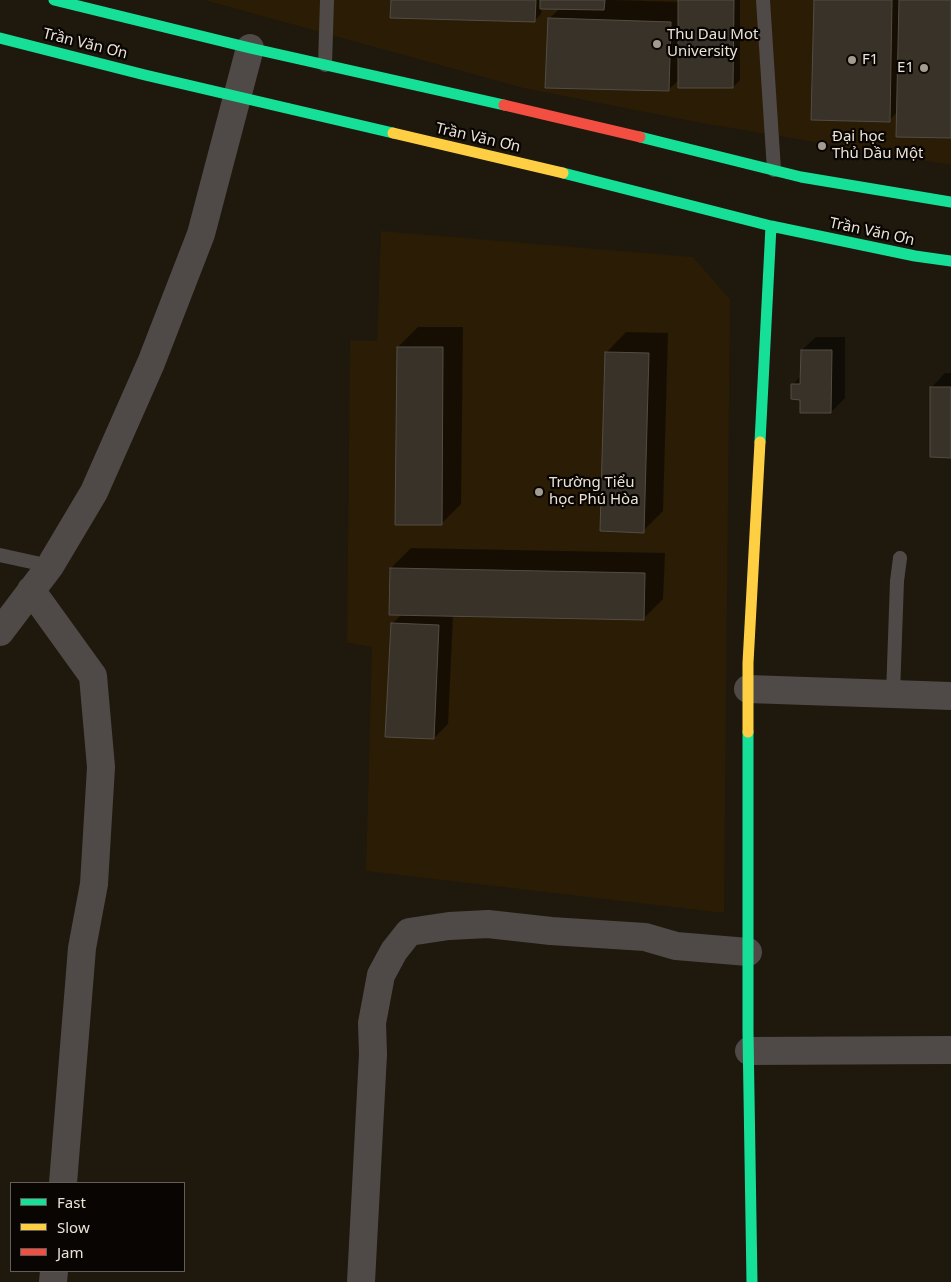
<!DOCTYPE html>
<meta charset="utf-8">
<style>
body{margin:0}
#map{position:relative;width:951px;height:1282px;overflow:hidden;background:#1e180d;font-family:"Noto Sans",sans-serif}
canvas{display:block}
.legend{position:absolute;left:10px;top:1182px;width:175px;height:90px;box-sizing:border-box;background:#090502;border:1px solid #635e58;margin:0;padding:6px 9px;list-style:none;font-size:15px;color:#ebe3d8}
.legend li{display:flex;align-items:center;gap:10px;height:25px}
.legend b{width:25px;border:1px solid #635e58}
</style>
<div id="map">
<canvas width="951" height="1282"></canvas>
<ul class="legend">
<li><b style="height:6px;background:#16e098"></b>Fast</li>
<li><b style="height:6px;background:#ffcf43"></b>Slow</li>
<li><b style="height:6px;background:#f24e42"></b>Jam</li>
</ul>
</div>
<script>
const ctx = document.querySelector('canvas').getContext('2d');
ctx.lineJoin = 'round';
function fillPath(path, color) {
  ctx.fillStyle = color;
  ctx.fill(path, 'evenodd');
}
function shape(rows) {
  const path = new Path2D();
  for (const r of rows) {
    path.moveTo(r[0], r[1]);
    for (let i = 2; i < r.length; i += 2) path.lineTo(r[i], r[i + 1]);
  }
  return path;
}
function stroke(path, color, width, dash) {
  ctx.strokeStyle = color;
  ctx.lineWidth = width;
  ctx.lineCap = dash ? 'butt' : 'round';
  ctx.setLineDash(dash || []);
  ctx.stroke(path);
}
function label(font, color, halo, rows, align = 'center') {
  ctx.font = font + ' "Noto Sans",sans-serif';
  ctx.lineWidth = 4.5;
  ctx.setLineDash([]);
  ctx.textBaseline = 'middle';
  ctx.strokeStyle = halo;
  ctx.fillStyle = color;
  for (const [text, x, y, turn = 0] of rows) {
    ctx.save();
    ctx.translate(x, y);
    ctx.rotate((+turn || 0) * Math.PI / 180);
    ctx.textAlign = isNaN(turn) ? turn : align;
    if (halo) ctx.strokeText(text, 0, 0);
    ctx.fillText(text, 0, 0);
    ctx.restore();
  }
}
const built = shape([
 [204,0,951,0,951,165,696,122,523,88],
 [381,231,693,257,730,299,724,913,366,871,372,647,347,643,350,340,377,341]
]);
const shadow = shape([
 [392,0,613,0,679,2,679,0,740,0,740,80,733,87,679,80,668,90,549,19,560,8,542,8,541,14,535,20],
 [816,0,951,0,951,136,897,112,889,121],
 [418,327,463,327,461,504,441,524,398,347],
 [626,332,668,333,663,511,643,531,606,353],
 [816,337,845,337,845,398,831,412,801,398,793,385,801,376,802,350],
 [945,373,951,373,951,456,932,387],
 [411,548,665,553,663,599,643,619,453,615,448,724,434,738,392,624,402,614,391,568]
]);
const building = shape([
 [391,0,536,0,535,22,390,18,391,0],
 [540,0,605,0,604,10,540,9,540,0],
 [678,0,734,0,733,88,678,88,678,0],
 [814,0,892,0,890,122,811,120,814,0],
 [899,0,951,0,951,138,896,137,899,0],
 [548,18,671,22,669,91,545,88,548,18],
 [397,347,443,347,442,525,395,525,397,347],
 [801,350,832,350,831,413,800,413,800,400,791,399,791,384,800,384,801,350],
 [605,352,649,353,644,533,600,531,605,352],
 [930,387,951,387,951,458,930,457,930,387],
 [390,568,645,573,644,620,389,615,390,568],
 [391,623,439,625,434,739,385,737,391,623]
]);
const lane = shape([
 [763,0,774,170],
 [325,65,327,0],
 [0,555,50,566],
 [893,694,897,581,900,558]
]);
const street = shape([
 [31,590,93,676,101,767,94,884,82,948,63,1183],
 [0,632,50,566,94,492,151,363,201,234,250,48],
 [748,689,951,696],
 [749,1051,951,1050],
 [53,1282,54,1271],
 [361,1282,373,1054,372,1023,381,975,394,951,409,932,449,926,488,924,551,931,645,937,676,946,748,952]
]);
const fast = shape([
 [54,0,250,48,504,105],
 [0,38,145,75,393,133],
 [640,137,801,177,951,202],
 [563,173,771,226,915,256,951,261],
 [760,442,771,226],
 [748,732,748,1032,752,1282]
]);
const slow = shape([
 [393,133,563,173],
 [748,732,748,663,760,442]
]);
const jam = shape([
 [504,105,640,137]
]);
const markers = [
 [657,44,5,"#a39c91"],
 [852,60,5,"#a39c91"],
 [924,68,5,"#a39c91"],
 [822,146,5,"#a39c91"],
 [539,492,5,"#a39c91"]
];
const poiNames = [
 ["Thu Dau Mot",667,35],
 ["University",667,52],
 ["F1",862,60],
 ["E1",914,68,"right"],
 ["Đại học",832,137],
 ["Thủ Dầu Một",832,154],
 ["Trường Tiểu",549,483],
 ["học Phú Hòa",549,500]
];
const streetNames = [
 ["Trần Văn Ơn",85,44,14],
 ["Trần Văn Ơn",478,138,13],
 ["Trần Văn Ơn",872,232,12]
];
fillPath(built, '#2a1c05');
fillPath(shadow, '#0007');
fillPath(building, '#393228');
stroke(building, '#524d43', 1);
stroke(lane, '#4f4a48', 14);
stroke(street, '#4f4a48', 28);
stroke(fast, '#16e098', 11);
stroke(slow, '#ffcf43', 11);
stroke(jam, '#f24e42', 11);
for (const [x, y, r, color] of markers) {
  const dot = new Path2D();
  dot.arc(x, y, r, 0, 2 * Math.PI);
  ctx.fillStyle = color;
  ctx.fill(dot);
  stroke(dot, '#090502', 2);
}
label('15px', '#ebe3d8', '#090502', poiNames, 'left');
label('15px', '#ebe3d8', '#090502', streetNames);
</script>
